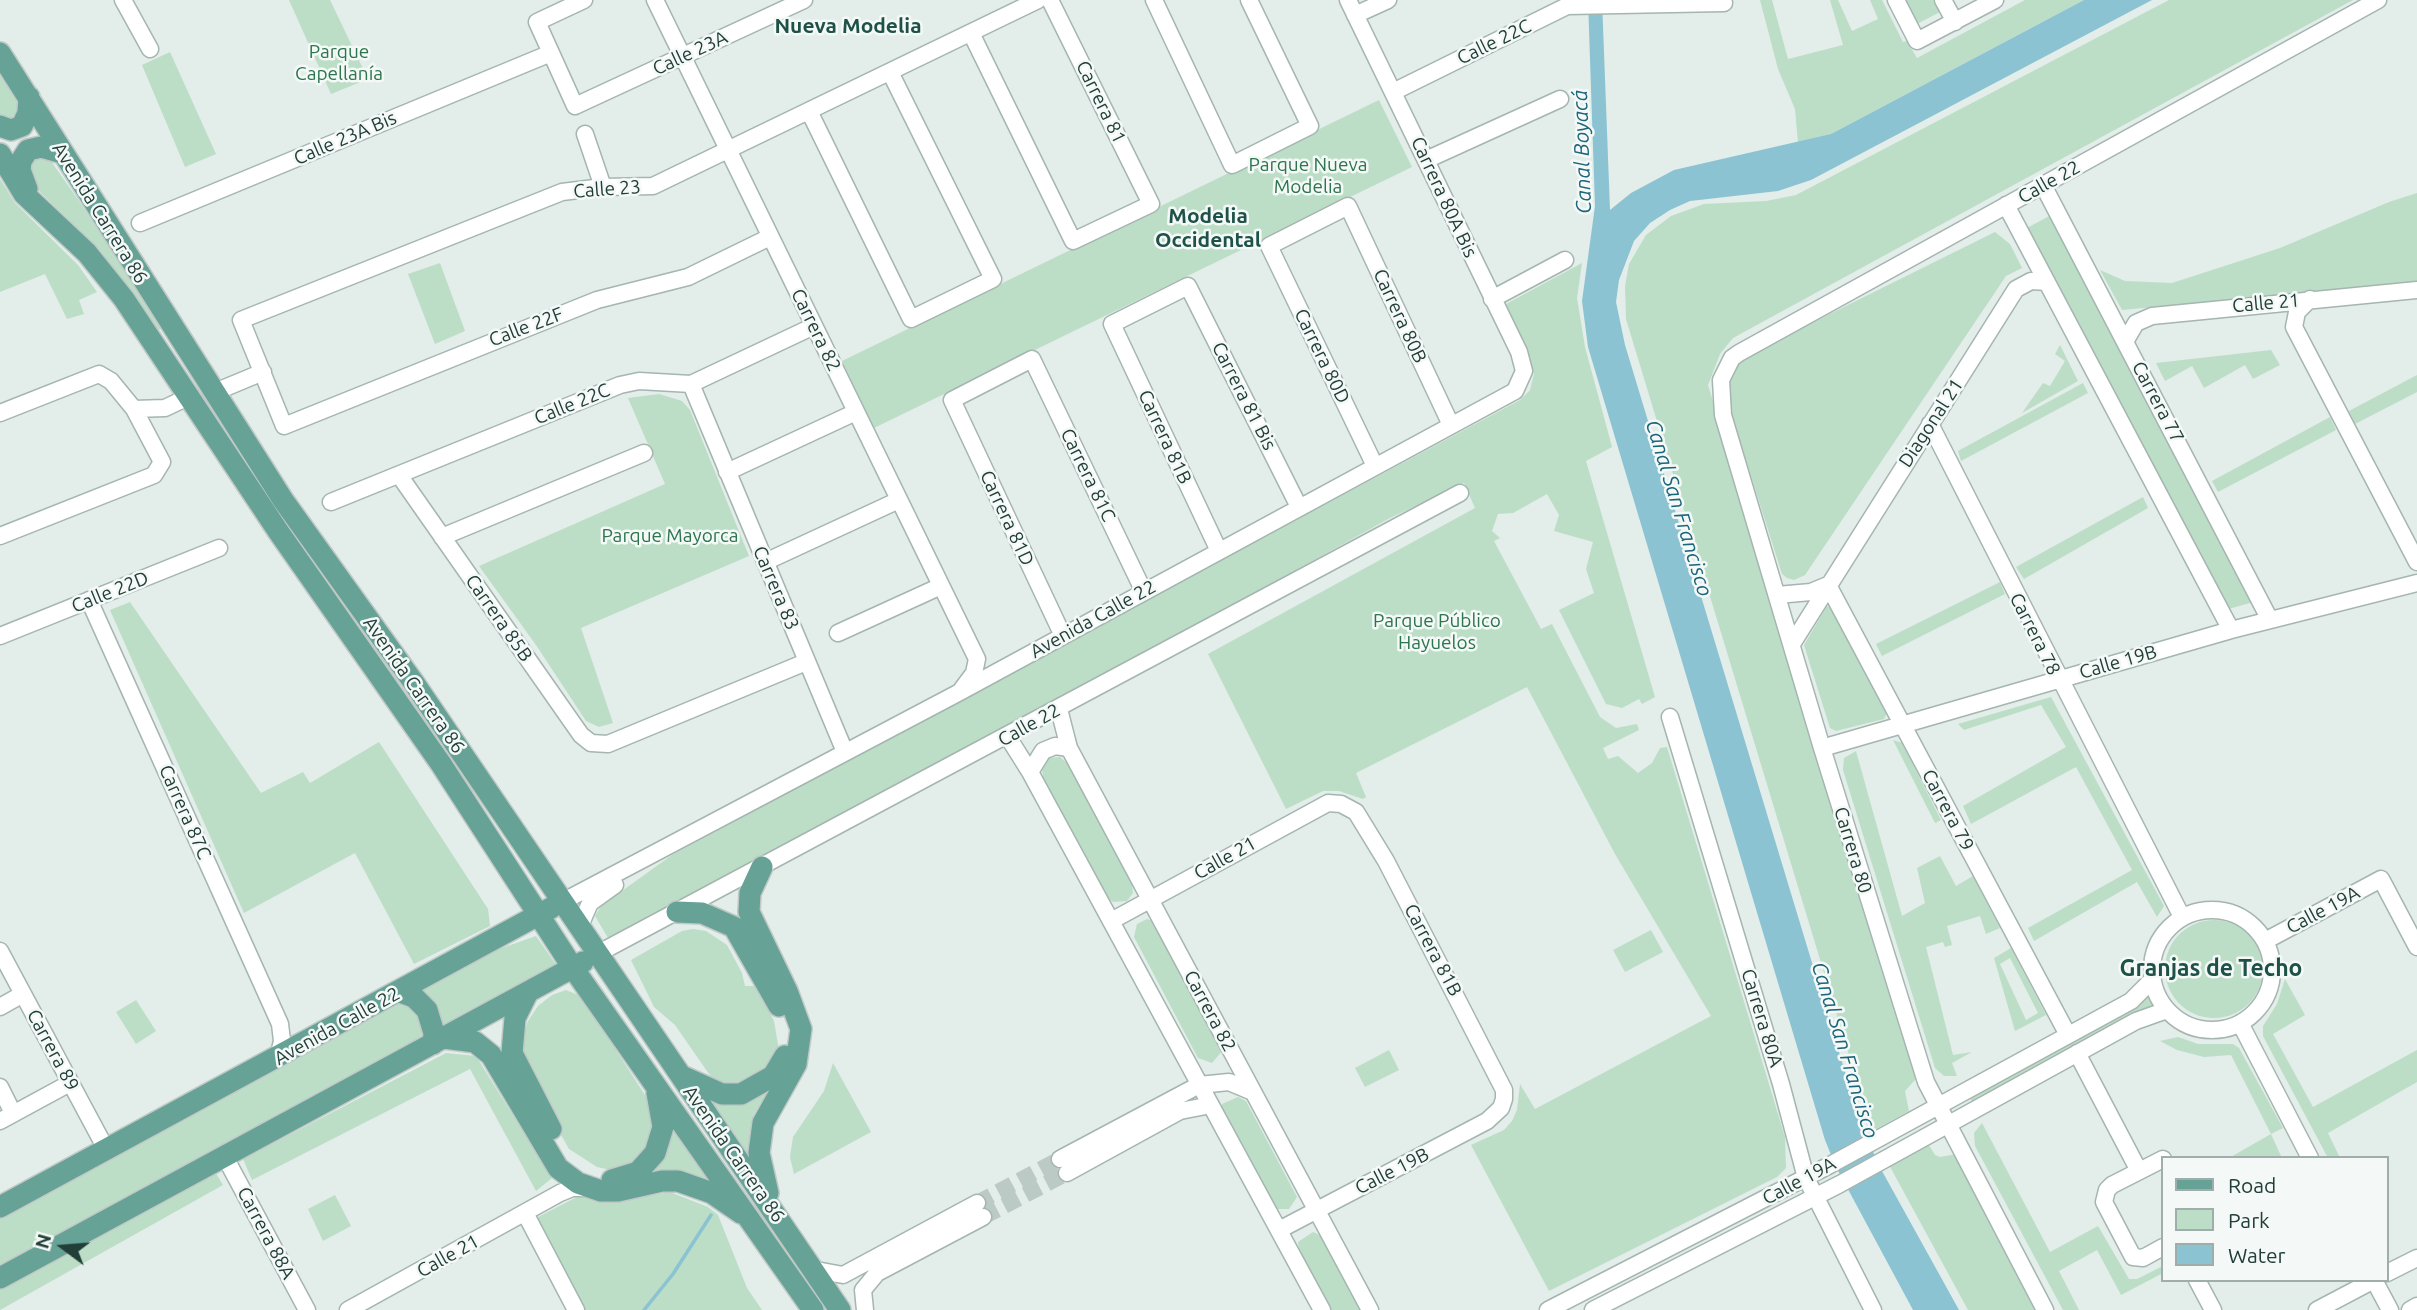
<!DOCTYPE html>
<meta charset="utf-8">
<style>
body{margin:0}
#map{position:relative;width:2417px;height:1310px;overflow:hidden;background:#e3ede9;font-family:Ubuntu,sans-serif}
canvas{display:block}
.legend{position:absolute;left:2161px;top:1156px;width:228px;height:126px;box-sizing:border-box;background:#f4f9f7;border:2px solid #a0aeab;margin:0;padding:9px 12px;list-style:none;font-size:21px;color:#223e38}
.legend li{display:flex;align-items:center;gap:14px;height:35px}
.legend b{width:35px;border:2px solid #a0aeab}
.north{position:absolute;left:28px;top:1212px;width:70px;height:70px;-webkit-text-stroke:5px #f4f9f7;paint-order:stroke;rotate:286deg;font-size:19px;font-weight:700;line-height:28px;text-align:center;color:#223e38}
.north::after{content:'';display:block;margin:auto;width:24px;height:32px;background:#223e38;clip-path:polygon(50% 0,100% 100%,50% 72%,0 100%)}
</style>
<div id="map">
<canvas width="2417" height="1310"></canvas>
<ul class="legend">
<li><b style="height:9px;background:#67a296"></b>Road</li>
<li><b style="height:19px;background:#bcdec7"></b>Park</li>
<li><b style="height:19px;background:#8bc3d2"></b>Water</li>
</ul>
<div class="north">N</div>
</div>
<script>
const ctx = document.querySelector('canvas').getContext('2d');
ctx.lineJoin = 'round';
function fillPath(path, color) {
  ctx.fillStyle = color;
  ctx.fill(path, 'evenodd');
}
function shape(rows) {
  const path = new Path2D();
  for (const r of rows) {
    if (r.length === 3) {
      path.moveTo(r[0] + r[2], r[1]);
      path.arc(r[0], r[1], r[2], 0, 2 * Math.PI);
      continue;
    }
    path.moveTo(r[0], r[1]);
    for (let i = 2; i < r.length; i += 2) path.lineTo(r[i], r[i + 1]);
  }
  return path;
}
function stroke(path, color, width, dash) {
  ctx.strokeStyle = color;
  ctx.lineWidth = width;
  ctx.lineCap = dash ? 'butt' : 'round';
  ctx.setLineDash(dash || []);
  ctx.stroke(path);
}
function label(font, color, halo, rows, align = 'center') {
  ctx.font = font + ' Ubuntu,sans-serif';
  ctx.lineWidth = 5;
  ctx.setLineDash([]);
  ctx.textBaseline = 'middle';
  ctx.strokeStyle = halo;
  ctx.fillStyle = color;
  for (const [text, x, y, turn = 0] of rows) {
    ctx.save();
    ctx.translate(x, y);
    ctx.rotate((+turn || 0) * Math.PI / 180);
    ctx.textAlign = isNaN(turn) ? turn : align;
    if (halo) ctx.strokeText(text, 0, 0);
    ctx.fillText(text, 0, 0);
    ctx.restore();
  }
}
const green = shape([
 [289,0,330,0,368,79,331,94],
 [1760,0,1772,0,1788,59,1843,45,1830,0,1838,0,1852,31,1878,19,1870,0,1882,0,1903,42,1907,41,1917,58,2025,0,2084,0,1831,134,1798,143,1795,109,1778,69],
 [1904,0,1933,0,1940,12,1917,24],
 [2169,0,2353,0,1733,338,1720,354,1708,385,1916,1079,1905,1091,1909,1111,1872,1131,1626,319,1625,286,1629,264,1646,235,1671,216,1704,204,1766,201,1796,195],
 [170,52,216,154,185,167,142,65],
 [0,75,20,105,14,123,0,117],
 [1379,100,1412,167,874,428,842,361],
 [46,154,79,201,163,327,157,331,101,251,38,190,28,172,26,159],
 [0,179,15,203,78,265,97,292,79,300,84,314,67,319,45,274,0,292],
 [2417,193,2417,283,2122,310,2100,270,2125,281,2172,283,2280,248,2389,202],
 [2053,214,2257,601,2225,610,2025,229],
 [1995,232,2010,244,2022,268,2006,276,1805,575,1794,580,1787,578,1782,574,1727,400,1728,383,1733,369,1749,354],
 [440,263,465,331,435,344,408,274],
 [1582,263,1577,298,1585,347,1612,447,1586,461,1655,697,1642,704,1639,699,1622,708,1606,704,1559,610,1594,593,1586,569,1593,542,1554,531,1559,515,1547,494,1513,513,1498,514,1492,531,1500,538,1494,541,1541,629,1552,624,1600,717,1616,728,1637,724,1639,730,1603,748,1608,759,1618,756,1638,773,1652,763,1660,748,1667,747,1785,1137,1786,1168,1777,1177,1549,1291,1471,1145,1504,1130,1512,1121,1517,1110,1520,1084,1535,1109,1711,1016,1615,854,1527,687,1356,773,1366,797,1363,799,1339,791,1323,791,1286,809,1208,654,1475,508,1464,483,1390,518,1251,595,608,938,595,916,601,906,672,855,1520,400,1530,390,1534,374,1506,304],
 [2060,345,2078,381,2022,413,2043,383,2050,386,2065,361,2055,354],
 [2271,350,2280,365,2253,379,2245,365,2204,388,2192,366,2165,381,2156,363],
 [2417,375,2417,392,2355,424,2349,411],
 [2083,383,2088,393,1961,461,1958,451],
 [659,394,682,401,690,410,749,556,581,628,613,723,599,727,586,721,536,645,479,566,665,484,628,398],
 [2330,417,2336,430,2218,492,2212,481],
 [2143,497,2148,508,2024,579,2016,567],
 [2000,582,2005,594,1882,656,1876,644],
 [130,602,261,793,303,772,310,783,379,742,488,909,490,926,414,964,355,853,244,913,110,610],
 [1827,606,1831,608,1887,713,1884,719,1836,731,1830,728,1804,645],
 [2051,697,2164,906,2157,917,2137,882,2034,941,2028,928,2132,870,2076,767,1971,824,1963,806,2066,747,2041,705,1964,730,1958,724],
 [1893,740,1902,743,1941,820,1935,823],
 [1856,751,1902,916,1925,903,1917,868,1940,856,1956,886,1973,876,2000,928,1986,934,1980,916,1947,926,1952,945,1945,947,1943,942,1926,947,1953,1055,1972,1052,1952,1063,1957,1076,1944,1076,1935,1068,1843,770,1844,758],
 [1060,757,1069,765,1132,884,1133,893,1127,901,1113,902,1107,897,1043,778,1042,767,1048,758],
 [1147,919,1155,922,1223,1050,1212,1063,1198,1058,1134,937,1137,924],
 [2214,969,49],
 [693,929,706,931,727,945,742,973,745,986,756,986,774,1021,779,1050,758,1082,730,1085,718,1082,709,1074,675,1025,654,1007,631,960,682,931],
 [1651,930,1663,952,1625,972,1613,950],
 [536,936,557,966,439,1031,434,1003,419,988,488,953],
 [2011,948,2046,1015,2015,1031,1994,958],
 [2010,958,2038,1013,2026,1020,2000,964],
 [2285,979,2305,1015,2273,1034,2313,1107,2417,1050,2417,1082,2328,1133,2340,1158,2328,1158,2263,1036,2263,1026,2277,1004],
 [566,990,581,996,654,1109,657,1123,641,1158,627,1166,611,1170,597,1167,569,1149,541,1100,520,1046,528,1021,538,1006,552,995],
 [2149,994,2156,1006,1972,1102,1970,1098,2017,1073,2041,1053],
 [402,999,419,1013,429,1037,0,1267,0,1217],
 [136,1000,156,1031,136,1044,116,1012],
 [2178,1037,2198,1044,2233,1044,2239,1048,2283,1128,2271,1134,2281,1156,2229,1158,2271,1134,2231,1055,2204,1057,2177,1050,2160,1041],
 [1389,1050,1399,1070,1365,1087,1355,1068],
 [446,1053,476,1056,552,1178,536,1191,470,1069,252,1180,243,1159],
 [833,1063,871,1132,794,1174,790,1157,793,1137,824,1091],
 [770,1089,754,1114,747,1156,705,1099,741,1103],
 [1238,1097,1246,1101,1297,1197,1289,1209,1274,1209,1221,1114,1222,1104],
 [671,1122,712,1180,682,1172,645,1175],
 [1982,1123,2050,1252,2098,1226,2129,1279,2137,1279,2163,1266,2163,1273,2121,1295,2097,1250,2059,1271,2079,1310,2063,1310,1975,1146,1974,1133],
 [1927,1142,1935,1155,1940,1157,1957,1154,2040,1310,1968,1310,1888,1163],
 [214,1170,223,1185,0,1310,0,1286],
 [670,1192,708,1207,718,1215,747,1288,762,1310,584,1310,536,1218,581,1195,610,1203],
 [335,1195,351,1226,323,1241,308,1209],
 [1313,1232,1322,1236,1362,1310,1330,1310,1299,1249,1298,1242]
]);
const water = shape([
 [1588,0,1602,0,1610,210,1631,193,1674,170,1831,134,2084,0,2152,0,1811,180,1778,191,1690,201,1670,210,1650,223,1634,241,1619,280,1616,302,1625,345,1862,1128,1882,1171,1959,1310,1913,1310,1836,1167,1825,1140,1588,347,1582,301,1595,206]
]);
const stream = shape([
 [644,1310,673,1274,711,1215]
]);
const minorTunnel = shape([
 [977,1203,1060,1159],
 [983,1217,1067,1173]
]);
const minor = shape([
 [123,0,150,49],
 [584,0,537,22,575,106,804,0],
 [655,0,977,659,974,673,962,689],
 [1154,0,1232,165,1310,126,1249,0],
 [1896,0,1917,41,1995,0],
 [1943,0,1955,22],
 [1355,15,1388,0],
 [971,33,1073,241,1151,204,1050,0],
 [1393,92,1567,6,1724,3],
 [809,111,911,319,993,279,890,72],
 [585,134,603,187],
 [1426,160,1560,99],
 [2043,185,2270,620],
 [2006,205,2231,630],
 [140,223,551,53],
 [770,237,688,277,597,300,284,426,241,320,562,192,603,187,653,186,1038,0],
 [1492,299,1565,260],
 [2310,299,2297,312,2294,327,2417,562],
 [2126,340,2136,323,2152,316,2417,290],
 [691,384,845,752],
 [215,392,263,372],
 [134,409,165,408,188,397],
 [0,413,99,374,111,381,134,409,162,462,154,475,0,536],
 [1930,424,2182,917],
 [1375,466,1269,246,1348,206,1451,425],
 [727,472,856,412],
 [399,475,581,735,591,743,608,744,806,662],
 [331,502,620,385,639,381,691,384,814,326],
 [442,537,644,453],
 [1219,551,1112,324,1188,286,1299,507],
 [765,562,899,500],
 [1828,585,2068,1035],
 [1777,595,1811,592,1828,585],
 [89,600,280,1024,282,1041,278,1058],
 [838,633,941,586],
 [0,636,219,548],
 [1063,636,952,400,1032,359,1144,592],
 [1792,644,2016,289,2031,281,2047,282],
 [1059,709,1069,748,1370,1310],
 [1670,717,1781,1084,1806,1178,1873,1310],
 [1008,737,1030,772,1322,1310],
 [1822,748,2231,630,2417,583],
 [1030,772,1043,751,1055,746,1069,748],
 [562,902,958,693,1515,391,1524,371,1519,352,1348,0],
 [2212,970,60],
 [1111,921,1328,803,1341,804,1356,812,1386,861,1504,1090,1504,1099,1501,1108,1487,1121,1279,1230],
 [579,928,590,903,615,885],
 [2265,941,2381,879,2417,947],
 [0,951,106,1149],
 [597,954,1460,493],
 [0,1007,23,994],
 [2240,1023,2310,1158],
 [2077,1053,2139,1171],
 [0,1087,13,1113],
 [0,1121,70,1083],
 [225,1157,307,1310],
 [1060,1159,1199,1085,1229,1082,1253,1092],
 [2163,1159,2112,1185,2107,1190,2104,1202,2133,1257,2143,1258,2163,1247],
 [1067,1173,1180,1111,1211,1105],
 [525,1213,576,1310],
 [811,1269,843,1275,977,1203],
 [2387,1273,2417,1258],
 [2197,1280,2213,1310],
 [2374,1280,2390,1310],
 [348,1310,560,1193,572,1188,587,1188],
 [865,1310,863,1290,877,1273,983,1217],
 [1548,1310,1830,1165,2131,1001,2152,980],
 [1593,1310,1840,1184,2136,1021,2167,1010],
 [2045,1310,1926,1082,1822,748,1723,415,1721,380,1732,358,1739,353,2378,0],
 [2317,1310,2374,1280],
 [2410,1310,2417,1306]
]);
const major = shape([
 [0,53,283,500,414,683,840,1310],
 [0,126,11,130,22,126,28,113,29,97],
 [0,154,24,194,87,253,124,299,278,531,441,764,573,968,813,1310],
 [27,189,20,170,21,161,28,150,41,147,62,153],
 [762,867,750,893,749,912,787,991,801,1029,796,1064,763,1123,759,1153,768,1193],
 [677,912,702,913,734,927,779,1006],
 [400,992,414,997,427,1010,434,1033,433,1044],
 [528,992,515,1018,512,1053,551,1129],
 [444,1038,475,1042,491,1055,558,1168,578,1183,601,1191,618,1191,662,1181,678,1181,712,1193,741,1213],
 [684,1077,722,1094,741,1094,773,1076,785,1056],
 [612,1180,638,1172,655,1153,663,1127,657,1093],
 [0,1207,551,908],
 [0,1278,583,962]
]);
const streetNames = [
 ["Calle 22C",1494,42,-26],
 ["Calle 23A",690,53,-25],
 ["Carrera 81",1101,102,64],
 ["Calle 23A Bis",345,138,-23],
 ["Calle 22",2049,182,-29],
 ["Calle 23",607,189,-4],
 ["Carrera 80A Bis",1444,197,65],
 ["Avenida Carrera 86",100,213,58],
 ["Calle 21",2266,303,-5],
 ["Carrera 80B",1400,316,65],
 ["Calle 22F",526,327,-21],
 ["Carrera 82",816,330,64],
 ["Carrera 80D",1322,356,64],
 ["Carrera 81 Bis",1244,396,63],
 ["Carrera 77",2158,402,62],
 ["Calle 22C",572,404,-22],
 ["Diagonal 21",1931,423,-57],
 ["Carrera 81B",1165,437,65],
 ["Carrera 81C",1088,475,64],
 ["Carrera 81D",1007,518,65],
 ["Carrera 83",776,588,67],
 ["Calle 22D",110,592,-22],
 ["Carrera 85B",499,618,55],
 ["Avenida Calle 22",1093,619,-29],
 ["Carrera 78",2035,634,63],
 ["Calle 19B",2118,662,-16],
 ["Avenida Carrera 86",414,685,55],
 ["Calle 22",1029,725,-29],
 ["Carrera 79",1948,810,62],
 ["Carrera 87C",185,812,66],
 ["Carrera 80",1853,850,73],
 ["Calle 21",1225,858,-29],
 ["Calle 19A",2323,910,-28],
 ["Carrera 81B",1433,950,62],
 ["Carrera 82",1210,1011,62],
 ["Carrera 80A",1762,1018,73],
 ["Avenida Calle 22",337,1026,-29],
 ["Carrera 89",53,1050,62],
 ["Avenida Carrera 86",734,1154,55],
 ["Calle 19B",1392,1171,-27],
 ["Calle 19A",1799,1181,-28],
 ["Carrera 88A",266,1233,62],
 ["Calle 21",448,1256,-29]
];
const parkNames = [
 ["Parque",339,52],
 ["Capellanía",339,74],
 ["Parque Nueva",1308,165],
 ["Modelia",1308,187],
 ["Parque Mayorca",670,536],
 ["Parque Público",1437,621],
 ["Hayuelos",1437,643]
];
const neighbourhoodNames = [
 ["Nueva Modelia",848,26],
 ["Modelia",1208,216],
 ["Occidental",1208,240]
];
const waterNames = [
 ["Canal Boyacá",1582,152,-92],
 ["Canal San Francisco",1679,508,73],
 ["Canal San Francisco",1845,1050,73]
];
const quarterNames = [
 ["Granjas de Techo",2211,968]
];
fillPath(green, '#bcdec7');
fillPath(water, '#8bc3d2');
stroke(stream, '#8bc3d2', 3.5);
stroke(minorTunnel, '#bccac6', 16, [16, 8]);
stroke(minor, '#a5b5b0', 19);
stroke(major, '#c1c9c7', 24);
stroke(minor, '#fff', 16);
stroke(major, '#67a296', 21);
label('19px', '#223e38', '#f4f9f7', streetNames);
label('19px', '#2c754d', '#f4f9f7', parkNames);
label('bold 21px', '#1e5147', '#f4f9f7', neighbourhoodNames);
label('italic 21px', '#1c667b', '#f4f9f7', waterNames);
label('bold 23px', '#1e5147', '#f4f9f7', quarterNames);
</script>
